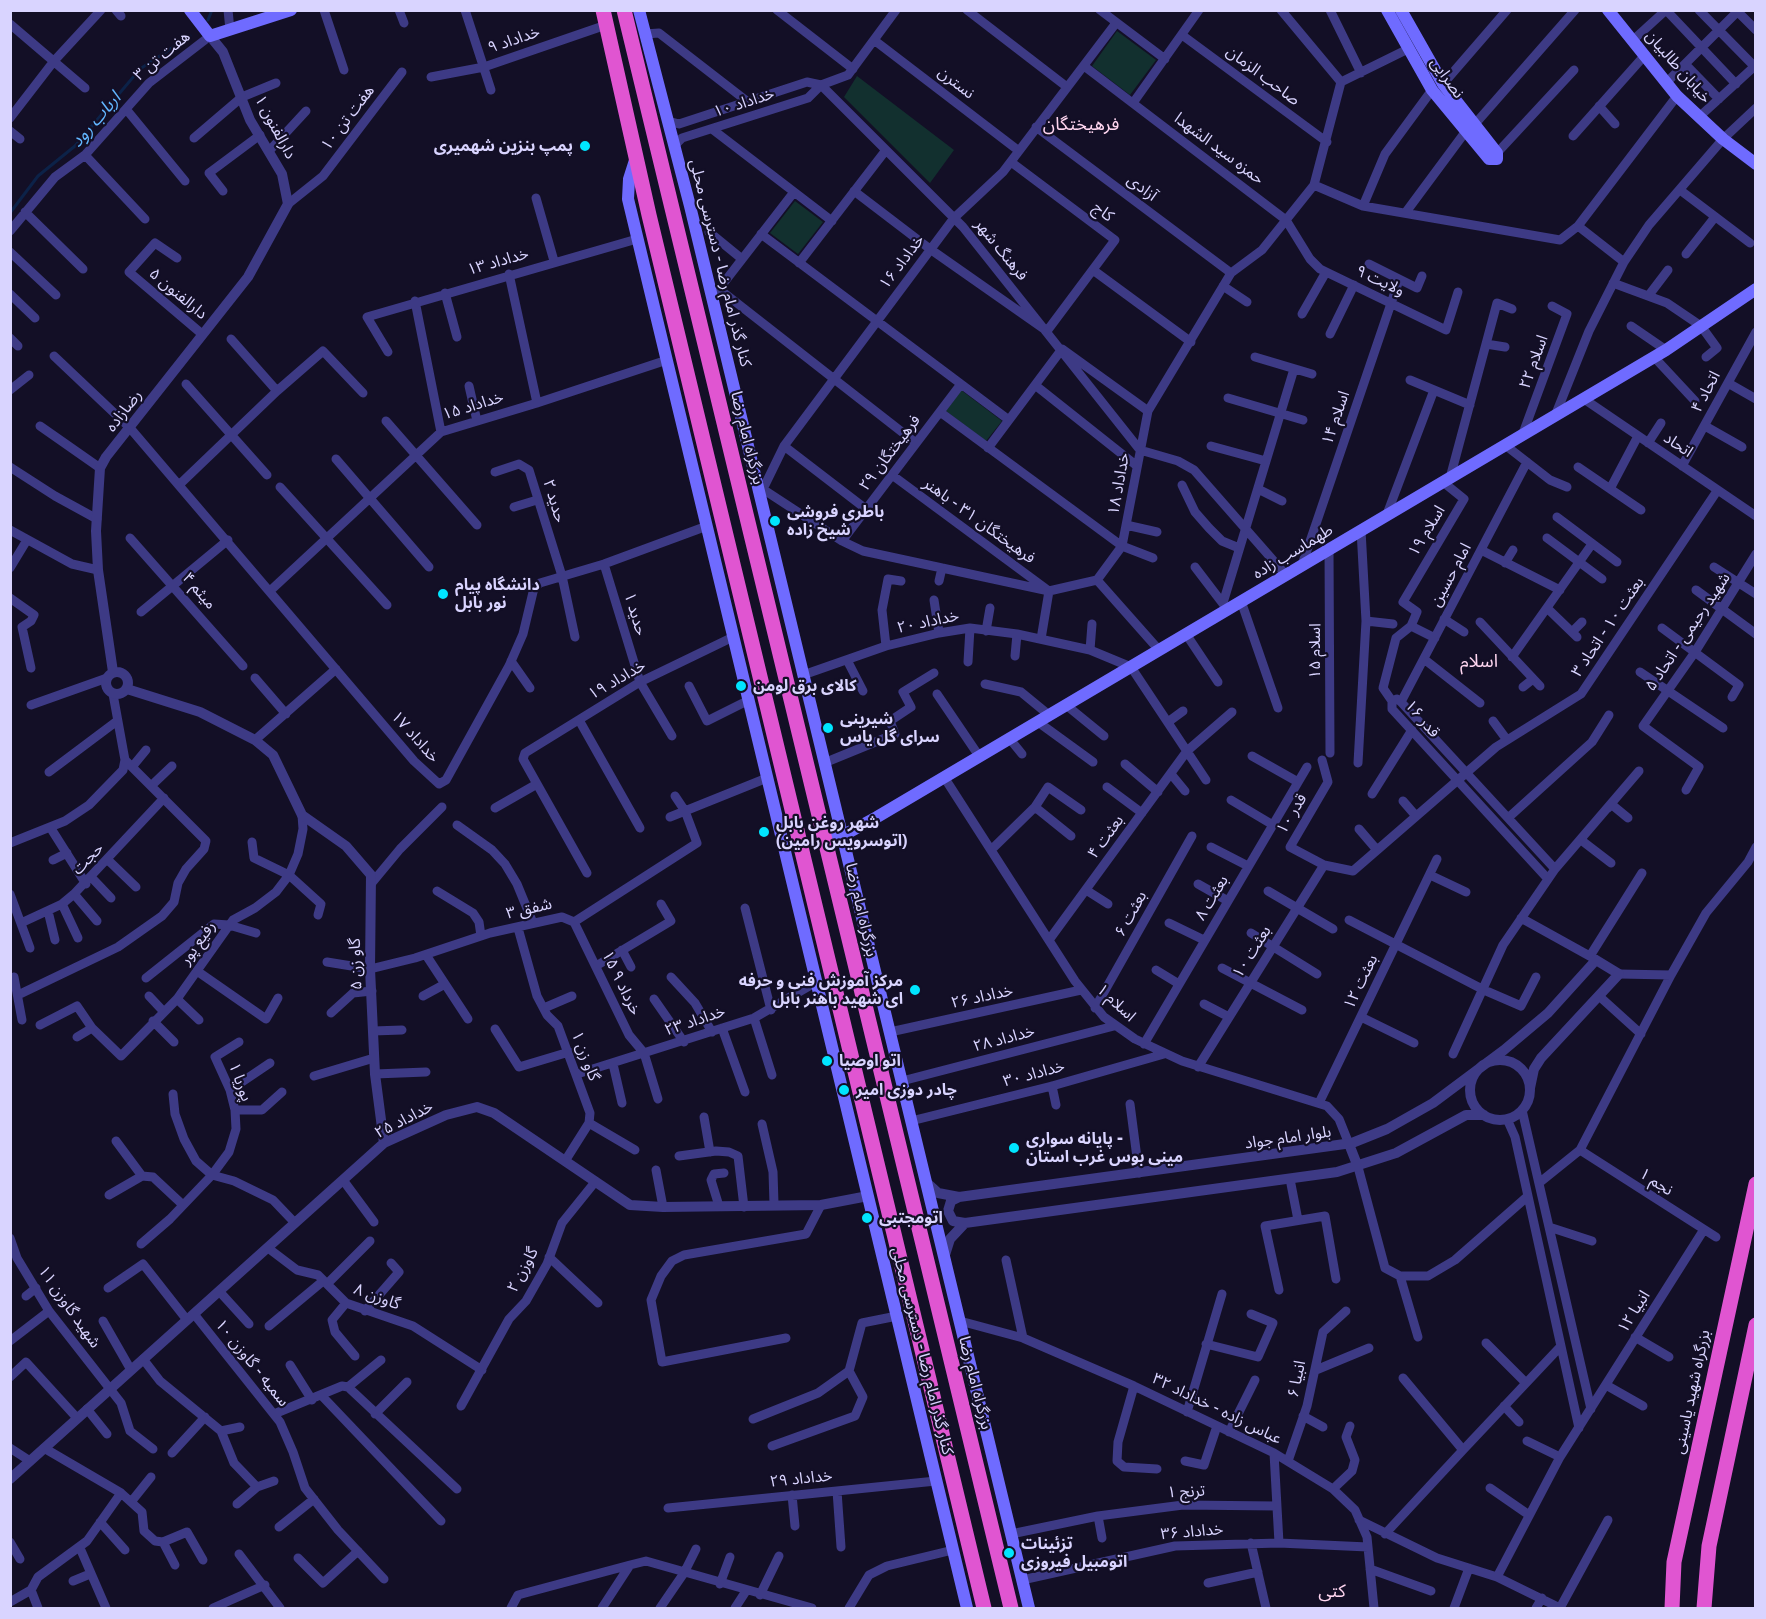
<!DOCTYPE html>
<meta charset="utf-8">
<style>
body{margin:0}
#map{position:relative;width:1766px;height:1619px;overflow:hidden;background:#130f26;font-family:"IBM Plex Sans",sans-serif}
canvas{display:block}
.frame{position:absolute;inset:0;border:12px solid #d9d4ff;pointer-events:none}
</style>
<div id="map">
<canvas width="1766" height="1619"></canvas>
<div class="frame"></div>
</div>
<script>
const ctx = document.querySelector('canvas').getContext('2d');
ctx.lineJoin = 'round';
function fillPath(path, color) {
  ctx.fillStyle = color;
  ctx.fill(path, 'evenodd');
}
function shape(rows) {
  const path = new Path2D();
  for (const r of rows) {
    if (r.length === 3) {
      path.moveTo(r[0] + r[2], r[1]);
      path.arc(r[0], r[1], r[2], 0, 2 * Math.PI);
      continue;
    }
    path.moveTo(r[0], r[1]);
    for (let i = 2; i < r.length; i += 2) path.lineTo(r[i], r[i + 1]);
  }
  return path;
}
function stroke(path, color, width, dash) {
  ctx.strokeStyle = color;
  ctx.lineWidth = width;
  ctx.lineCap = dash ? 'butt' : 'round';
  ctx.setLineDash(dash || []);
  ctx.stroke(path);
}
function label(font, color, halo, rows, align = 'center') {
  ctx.font = font + ' "IBM Plex Sans","Noto Sans Arabic",sans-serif';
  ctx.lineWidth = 4.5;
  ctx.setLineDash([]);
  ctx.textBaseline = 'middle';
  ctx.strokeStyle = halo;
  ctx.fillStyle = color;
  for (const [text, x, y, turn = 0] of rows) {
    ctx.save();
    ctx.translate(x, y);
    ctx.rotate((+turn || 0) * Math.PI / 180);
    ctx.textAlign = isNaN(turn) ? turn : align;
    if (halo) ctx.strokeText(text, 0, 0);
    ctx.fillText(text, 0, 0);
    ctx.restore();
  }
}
const green = shape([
 [1117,31,1156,60,1130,95,1092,66],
 [857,76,954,150,930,183,844,97],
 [795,201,823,222,798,254,770,233],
 [961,390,1002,421,986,441,946,411]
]);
const stream = shape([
 [208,20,212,10],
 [10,213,38,176,75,146,140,69,190,36]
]);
const minor = shape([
 [116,10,121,16],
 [228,10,230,30],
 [324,10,344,70],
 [399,10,404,23],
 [465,10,491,90],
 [777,10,853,69],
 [967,10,1067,87],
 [1100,10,1165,59],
 [1281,10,1341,82],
 [1330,10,1361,73],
 [1666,10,1736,84],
 [1699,10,1754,66],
 [1736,10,1756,30],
 [10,24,85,88],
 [645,34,659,33,748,102],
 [1182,35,1327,142],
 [874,40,1019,151],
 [1632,41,1666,10],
 [1685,64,1719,99],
 [1084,66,1286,220,1310,259,1320,269,1446,330,1458,292],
 [431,77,484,67,606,25],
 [1341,82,1408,49],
 [1667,82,1739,10],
 [1443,84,1507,10],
 [821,85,963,227,1140,450,1178,461,1194,470,1286,575],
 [821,85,848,75,896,10],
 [1133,103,1199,10],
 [1599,106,1615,124],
 [126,109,185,181],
 [1699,117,1756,65],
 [10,118,54,61,101,10],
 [668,121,679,124,807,82,821,85,808,98,682,138,674,146],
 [1475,124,1575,10],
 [1036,127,1231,273],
 [712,129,832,221],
 [10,131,20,139],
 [1573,136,1645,55],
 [194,138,242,97,276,83],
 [270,150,306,111],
 [1497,153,1574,70],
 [85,155,145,219],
 [1314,185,1363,206,1560,240,1578,226,1677,96],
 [1680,190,1750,243],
 [223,191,209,173,260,135],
 [854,191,930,249,1047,331,1115,240,1011,162],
 [794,192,719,289,916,443],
 [536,198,554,261],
 [288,204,323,176,402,72],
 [1363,206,1385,154,1432,90],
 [25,212,83,269],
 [1406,212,1466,131],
 [1578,226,1624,262],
 [10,231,55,177,85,155,149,83,210,36],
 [709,232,742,259],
 [761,234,1009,420],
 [10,252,56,295],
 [1686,254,1715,217],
 [177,258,155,243,129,272,202,334],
 [799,263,886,150],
 [1369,264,1417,288,1422,276],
 [1093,270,1191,342],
 [509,274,537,403],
 [1613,283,1667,303,1701,326,1717,348,1706,357],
 [1223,286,1247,302],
 [445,293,457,337],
 [10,294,35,318],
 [1649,295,1668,270],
 [415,301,441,432],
 [1302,314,1326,272],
 [1631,326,1666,350],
 [1330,334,1354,285],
 [10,338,18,346],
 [231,339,277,391],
 [1486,344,1505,347],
 [388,352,367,317,637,239],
 [54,356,130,428,414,761,439,784,446,780,509,666,523,634,534,588,540,583,604,564,707,526],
 [1255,357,1312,374],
 [1654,357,1695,401],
 [1410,380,1470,405],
 [1728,383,1756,399],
 [186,384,267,475],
 [1035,385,1137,466],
 [469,386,477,421],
 [10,390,29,375],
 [1228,398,1303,420],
 [1584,399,1756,516],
 [940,412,1122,546,1153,558],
 [1555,416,1589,331,1624,262,1649,225,1723,139,1756,108],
 [386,421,477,525],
 [40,426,100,468],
 [1705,426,1742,447],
 [1522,436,1567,314,1552,306],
 [1648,443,1661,423],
 [1505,445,1550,480,1567,487],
 [784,446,866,509],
 [1211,446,1266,461],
 [988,448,1062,349,1148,411],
 [336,459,429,567],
 [1682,466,1756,332],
 [10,467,55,496,97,519],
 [1578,467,1641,510],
 [495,472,519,464,529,470,562,576,575,637],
 [892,475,1049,591,1041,639],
 [1450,478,1497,303,1512,309],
 [180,484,277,391,323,351,363,393],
 [1182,485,1195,512,1209,528,1222,541,1239,548],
 [758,486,842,541,863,551,1049,591,1097,580,1122,546,1148,411,1231,273,1262,250,1314,185,1341,82],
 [280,487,387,605],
 [763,489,784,446,954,218,1003,172,1116,23],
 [1258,489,1282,501],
 [1610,489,1638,436],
 [514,507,537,500],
 [1387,514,1434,390],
 [1557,517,1617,562],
 [1126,525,1157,532],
 [10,530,72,564,98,570],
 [130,538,243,666],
 [1547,538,1602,579],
 [842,541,961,384],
 [1329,549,1330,753],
 [1481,550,1560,590],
 [1505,563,1513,550],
 [604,564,640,682,672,736],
 [1302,565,1399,280],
 [1195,567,1224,605],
 [1714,567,1756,594],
 [10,568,27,540],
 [1097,580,1159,650],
 [939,581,942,568],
 [271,590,441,432,537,403,667,360],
 [1696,590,1756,634],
 [10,598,34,615,31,621,22,627,31,668],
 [934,600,939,633],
 [1241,601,1278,708],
 [1223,603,1294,369],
 [1547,608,1577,637],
 [141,612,228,540],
 [1444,619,1464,632],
 [1366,621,1393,624],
 [1480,622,1540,686],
 [1411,626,1435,638],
 [1662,628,1739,685,1732,697],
 [986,631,990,608],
 [1572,632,1582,622],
 [1186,634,1218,682],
 [886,646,882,610,888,579,901,581],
 [1090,650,1092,624],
 [1015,656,1017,634],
 [1512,657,1592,544],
 [1424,659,1480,703],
 [847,660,863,691],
 [511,661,530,688],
 [968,662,970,628],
 [1640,672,1723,728],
 [803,675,886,646,939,633,970,628,1017,634,1090,650,1131,667,1206,780],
 [255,678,286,714],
 [985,684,1021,692,1049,715],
 [689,686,707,721,749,700],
 [1523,687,1533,679],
 [937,694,979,756],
 [1392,701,1383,688,1396,638,1411,626,1417,612,1403,602,1464,499,1443,482],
 [1401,702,1527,462],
 [31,705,107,678],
 [1066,705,1104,736],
 [579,720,640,828],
 [1493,721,1507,740],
 [1038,722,1093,762],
 [1168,722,1183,711],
 [1009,738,1022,754],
 [255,740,336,669],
 [1252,756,1298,782],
 [1322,760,1328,782,1290,847,1324,865,1353,871,1496,747,1581,694,1717,491],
 [824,763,895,734,890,721,911,707,903,692,934,673],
 [1358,763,1366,621,1361,530],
 [1125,764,1158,792],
 [132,767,146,750],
 [49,772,117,721],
 [1171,774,1185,791],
 [944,777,1075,981,1104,1017,1135,1039,1182,1061,1327,1106,1339,1119,1349,1144],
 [151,786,172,766],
 [1107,787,1142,813],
 [1686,790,1699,767,1643,726,1695,652,1756,554],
 [1372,794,1412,730],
 [1231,800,1273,825],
 [1403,801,1416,816],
 [1035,807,1071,836],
 [495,808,537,784],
 [1608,808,1611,804,1628,818],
 [670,817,767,778],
 [1508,818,1592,742,1609,715],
 [457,825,492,850,505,864,517,884,533,923],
 [50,827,86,884],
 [1359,829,1377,850],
 [1583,837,1581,840,1611,863],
 [252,842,254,858,289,875,321,904,318,915],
 [10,843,65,821,89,805,123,770,125,760,113,694],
 [1211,847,1248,866],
 [991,850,1035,807,1048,787,1081,810],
 [53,860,67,853],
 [108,860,136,887],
 [587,873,523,759,525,753,640,682,733,637],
 [1430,875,1466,892],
 [92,878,111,898],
 [1548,879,1392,709,1392,701,1397,699,1401,702,1555,869],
 [371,884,400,849,442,807],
 [1198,884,1228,901],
 [1086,890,1108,904],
 [437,891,473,913,479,922,481,936],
 [1268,891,1333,929],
 [10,894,30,948],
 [74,894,97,921],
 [62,904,78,938],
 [745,908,771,1010],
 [48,911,55,940],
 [1521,918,1595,959],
 [1349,920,1484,990,1521,1006,1536,977],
 [574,922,629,1035,644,1053,658,1099],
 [21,923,62,904,74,894,164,798],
 [1169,923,1204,940],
 [518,928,537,996,547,1015,558,1026,590,1113,589,1123,565,1161],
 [1251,933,1317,974],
 [1049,940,1187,751,1232,712],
 [622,950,631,967],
 [426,955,468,1019],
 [1590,956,1642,873],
 [327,962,370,969,415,958,490,933,562,917,574,922,697,843,685,811,675,796],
 [596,966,671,921,661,904],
 [1222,968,1302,1010],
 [1156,970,1179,984],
 [197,971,266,1019,278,998],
 [1671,975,1706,913,1748,862,1756,847],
 [14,977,22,1020],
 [671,977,695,1003,712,1032],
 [146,978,214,924,229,925,256,933],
 [18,995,118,947,162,916,174,902,178,883,186,869,204,849,206,841,125,760],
 [149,996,164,1012],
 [423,996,445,984],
 [1599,996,1641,1034],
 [177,999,199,1020],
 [654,999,684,1042],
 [1204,1004,1229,1017],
 [544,1008,572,996],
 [1095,1008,1192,836],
 [331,1013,353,993,372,991],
 [1361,1017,1414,1043],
 [754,1018,772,1075],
 [153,1021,174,1042],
 [40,1025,77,1006,92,1028,121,1056,177,999,233,920,255,908,276,892,289,875,298,854,303,829,302,815],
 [722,1028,745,1092],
 [495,1029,519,1067,569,1052],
 [373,1031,402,1030],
 [890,1032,1081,990],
 [77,1037,92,1028],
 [1144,1044,1307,767],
 [1453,1054,1503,945,1555,869,1639,771],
 [613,1064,622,1103],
 [1198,1067,1324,865],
 [375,1074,426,1072],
 [577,1074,754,1018,816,982],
 [314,1076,374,1058],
 [902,1081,1114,1026],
 [1052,1086,1056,1105],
 [230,1090,270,1063],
 [173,1094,175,1114,184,1139,196,1161,212,1175,234,1181,273,1200,295,1223],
 [1319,1103,1437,859],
 [1130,1104,1139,1173],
 [235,1110,262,1110,282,1092],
 [1522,1110,1591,1409],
 [704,1117,710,1152],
 [1507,1119,1515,1137,1579,1428],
 [911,1121,1052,1086,1164,1054],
 [589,1123,635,1150],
 [762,1124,773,1172,774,1204],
 [116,1141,142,1176],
 [1580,1150,1716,1237],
 [679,1156,716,1151,729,1152,738,1156,744,1207],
 [1358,1167,1385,1268,1400,1276,1428,1276,1455,1260,1528,1196],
 [656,1170,663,1207],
 [1290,1179,1298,1220],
 [343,1180,374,1222],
 [1539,1183,1580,1150,1671,975,1619,974],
 [109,1195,142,1176,153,1177,183,1205],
 [719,1206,711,1180,714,1174,724,1173],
 [1549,1227,1592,1241],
 [10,1238,17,1258,49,1311,121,1403,130,1431,153,1449],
 [141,1244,170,1219,212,1175,229,1152,236,1129,235,1110,230,1090,215,1057,239,1042],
 [268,1248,297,1270,318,1275,346,1303,413,1326,482,1370],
 [549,1257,598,1303],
 [1006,1260,1023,1338],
 [1400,1276,1418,1337],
 [327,1284,370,1241],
 [108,1288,143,1264,187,1320],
 [1279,1290,1265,1226,1325,1216,1336,1279],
 [219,1291,249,1324],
 [26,1296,36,1288],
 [346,1303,332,1320,335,1332,355,1356],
 [365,1311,399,1272,391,1263],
 [194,1314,280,1422,293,1452,305,1488,338,1530,384,1579],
 [103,1321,131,1370],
 [960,1321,1023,1338,1134,1386,1274,1453,1333,1489,1355,1510,1367,1537,1374,1608],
 [269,1326,323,1281],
 [1635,1337,1669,1357],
 [786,1338,662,1362,651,1300,661,1276,672,1261,684,1255,806,1234,821,1205],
 [10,1341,49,1311],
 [1486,1343,1526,1383],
 [1206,1344,1258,1357,1273,1323,1251,1314],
 [143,1359,160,1381,221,1431,234,1463,257,1487],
 [290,1365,312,1400],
 [1316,1370,1369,1348],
 [10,1377,26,1362,77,1418],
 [1403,1378,1463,1450,1561,1346],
 [1606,1385,1643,1406],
 [1134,1386,1118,1442,1117,1461,1124,1467,1157,1469],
 [348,1387,381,1360],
 [322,1396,441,1521],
 [461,1406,509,1319,526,1301,547,1264,562,1223,595,1182],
 [1504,1406,1519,1422],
 [87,1409,107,1434],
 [1187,1412,1222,1294],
 [274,1414,342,1386,348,1387,457,1489],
 [375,1414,407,1382],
 [1303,1416,1323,1427],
 [753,1419,818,1393,849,1371,862,1323,897,1316],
 [221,1431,240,1427],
 [1229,1432,1255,1380],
 [1527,1441,1560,1457],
 [772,1446,855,1416,863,1397,849,1371],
 [10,1448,30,1461],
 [44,1448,121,1493,142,1512,144,1531,155,1541,163,1542,175,1565],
 [172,1453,205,1417],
 [1274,1453,1279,1543],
 [1185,1461,1204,1465,1217,1426],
 [1288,1461,1307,1406,1323,1332,1346,1311],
 [1490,1488,1529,1515],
 [1333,1489,1352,1471,1355,1460,1346,1437,1350,1426],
 [837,1491,841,1547],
 [792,1495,795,1526],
 [131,1502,151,1477],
 [237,1504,257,1487,274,1481],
 [668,1508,936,1481],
 [1098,1516,1102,1538],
 [1359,1520,1437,1558,1497,1577,1560,1608],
 [100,1522,125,1550],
 [279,1527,314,1499],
 [1011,1534,1098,1516,1183,1505,1277,1506],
 [1385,1534,1463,1450],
 [10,1542,20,1559],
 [163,1542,187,1532,203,1560],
 [1251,1543,1266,1608],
 [80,1548,106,1608],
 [239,1554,280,1608],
 [298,1558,323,1583,358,1551],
 [1370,1569,1431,1591],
 [1497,1577,1560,1457,1703,1231],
 [1022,1580,1175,1546,1279,1543,1368,1547],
 [73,1581,90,1574],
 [1208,1583,1258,1572],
 [720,1584,730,1557],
 [31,1590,38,1608],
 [760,1595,779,1556],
 [10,1602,31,1590,38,1577,87,1541,121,1493],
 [213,1608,265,1585],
 [511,1608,518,1595,630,1565],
 [602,1608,630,1565,646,1561,812,1608],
 [660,1608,684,1573,696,1549],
 [735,1608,746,1591],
 [849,1608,869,1575,887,1566,953,1550],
 [1454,1608,1469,1568],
 [1536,1608,1542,1598],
 [1560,1608,1608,1520]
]);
const tertiary = shape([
 [117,683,11],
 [113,672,98,570,96,531,100,468,106,457,248,277,288,204,282,174,250,120,223,52,210,36],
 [127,689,200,712,255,740,273,755,302,815,346,846,371,875,370,969,375,1074,384,1143],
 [1500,1090,30],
 [1349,1144,1358,1167],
 [926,1182,938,1193,959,1197,1352,1143,1387,1129,1433,1103,1504,1050,1548,1013,1596,960,1619,974,1541,1058,1534,1069,1530,1088],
 [959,1197,951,1201,948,1211,953,1221,965,1223],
 [944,1258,950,1239,965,1223,1337,1172,1396,1153,1466,1115,1484,1115],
 [10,1479,384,1143,446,1115,477,1107,494,1113,630,1205,663,1207,821,1205,868,1196]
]);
const secondary = shape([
 [190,10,210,36,291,10],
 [639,10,690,206,1029,1608],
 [1387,10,1432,90,1489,159,1497,159,1497,153,1443,84,1401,10],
 [1608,10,1677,96,1723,139,1756,164],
 [636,157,629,179,628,199,967,1608],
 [826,841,842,836,877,817,1666,350,1756,289]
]);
const trunk = shape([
 [603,10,649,215,984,1608],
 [624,10,1011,1608],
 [1672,1608,1674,1562,1756,1184],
 [1704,1608,1709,1546,1756,1325]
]);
const markers = [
 [585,146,6,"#00e5ff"],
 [775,521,6,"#00e5ff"],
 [443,594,6,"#00e5ff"],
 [741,686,6,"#00e5ff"],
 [828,728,6,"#00e5ff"],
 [764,832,6,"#00e5ff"],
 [915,990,6,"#00e5ff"],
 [827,1061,6,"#00e5ff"],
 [844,1090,6,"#00e5ff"],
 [1014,1148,6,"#00e5ff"],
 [867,1218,6,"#00e5ff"],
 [1009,1553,6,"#00e5ff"]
];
const streetNames = [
 ["خداداد ۹",514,40,-19],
 ["هفت تن ۳",162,56,-40],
 ["خیابان طالبیان",1678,67,49],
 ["صاحب الزمان",1263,76,37],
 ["نصرایی",1447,78,55],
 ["نسترن",956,83,38],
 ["خداداد ۱۰",744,103,-18],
 ["هفت تن ۱۰",348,118,-53],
 ["دارالفنون ۱",275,127,62],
 ["حمزه سید الشهدا",1219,149,37],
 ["آزادی",1142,188,37],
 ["کاج",1103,212,37],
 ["فرهنگ شهر",1001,250,51],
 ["خداداد ۱۳",498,262,-16],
 ["خداداد ۱۶",902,262,-53],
 ["کنار گذر امام رضا - دسترسی محلی",720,263,76],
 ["ولایت ۹",1380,281,25],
 ["دارالفنون ۵",178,294,40],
 ["اسلام ۲۲",1534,362,-70],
 ["اتحاد ۴",1706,392,-62],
 ["خداداد ۱۵",473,406,-17],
 ["رضازاده",124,411,-52],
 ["اسلام ۱۴",1336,418,-71],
 ["بزرگراه امام رضا",747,438,76],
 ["اتحاد",1678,445,34],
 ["فرهیختگان ۲۹",890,453,-53],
 ["خداداد ۱۸",1119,484,-80],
 ["حدید ۲",554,501,73],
 ["فرهیختگان ۳۱ - باهنر",979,521,36],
 ["اسلام ۱۹",1427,531,-59],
 ["طهماسب زاده",1293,552,-31],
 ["امام حسین",1451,575,-62],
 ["میثم ۴",199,591,49],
 ["حدید ۱",635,614,73],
 ["خداداد ۲۰",928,622,-12],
 ["بعثت ۱۰ - اتحاد ۳",1608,627,-56],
 ["شهید رحیمی - اتحاد ۵",1688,632,-56],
 ["اسلام ۱۵",1315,651,-90],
 ["خداداد ۱۹",617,680,-30],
 ["قدر ۱۶",1422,719,49],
 ["خداداد ۱۷",415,737,48],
 ["قدر ۱۰",1292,814,-59],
 ["بعثت ۴",1106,837,-54],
 ["حجت",88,859,-46],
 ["بعثت ۸",1212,898,-59],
 ["شفق ۳",529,909,-13],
 ["بزرگراه امام رضا",861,910,77],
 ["بعثت ۶",1131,914,-61],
 ["رفیع پور",198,943,-55],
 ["بعثت ۱۰",1252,952,-58],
 ["گاو زن ۵",356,964,-92],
 ["بعثت ۱۲",1361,982,-64],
 ["۱۵ خرداد ۹",621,983,64],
 ["خداداد ۲۶",982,997,-12],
 ["اسلام ۱",1116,1003,43],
 ["خداداد ۲۳",695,1021,-19],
 ["خداداد ۲۸",1004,1039,-15],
 ["گاو زن ۱",585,1056,69],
 ["خداداد ۳۰",1034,1074,-15],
 ["پوریا ۱",240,1082,70],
 ["خداداد ۲۵",404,1120,-27],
 ["بلوار امام جواد",1288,1138,-8],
 ["نجم ۱",1656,1182,33],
 ["گاوزن ۲",523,1270,-62],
 ["گاوزن ۸",377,1297,20],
 ["شهید گاوزن ۱۱",69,1307,55],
 ["انبیا ۱۲",1634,1312,-58],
 ["کنار گذر امام رضا - دسترسی محلی",922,1351,76],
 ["سمیه - گاوزن ۱۰",252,1363,51],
 ["انبیا ۶",1297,1379,-78],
 ["بزرگراه امام رضا",975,1383,76],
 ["بزرگراه شهید یاسینی",1692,1392,-78],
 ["عباس زاده - خداداد ۳۲",1217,1409,26],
 ["خداداد ۲۹",801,1479,-6],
 ["ترنج ۱",1186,1492,-3],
 ["خداداد ۳۶",1192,1532,-5]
];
const poiNames = [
 ["پمپ بنزین شهمیری",573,146,"right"],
 ["باطری فروشی",787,512],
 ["شیخ زاده",787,530],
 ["دانشگاه پیام",455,585],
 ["نور بابل",455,603],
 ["کالای برق لومن",753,686],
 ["شیرینی",840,719],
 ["سرای گل یاس",840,737],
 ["شهر روغن بابل",776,823],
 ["(اتوسرویس رامین)",776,841],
 ["مرکز آموزش فنی و حرفه",903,981,"right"],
 ["ای شهید باهنر بابل",903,999,"right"],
 ["اتو اوصیا",839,1061],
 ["چادر دوزی امیر",856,1090],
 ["پایانه سواری -",1026,1139],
 ["مینی بوس غرب استان",1026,1157],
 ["اتومجتبی",879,1218],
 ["تزئینات",1021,1544],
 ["اتومبیل فیروزی",1021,1562]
];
const waterNames = [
 ["ارباب رود",96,120,-49]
];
const neighbourhoodNames = [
 ["فرهیختگان",1081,125],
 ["اسلام",1479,662],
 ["کتی",1332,1592]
];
fillPath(green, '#12302f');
stroke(stream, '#0c2248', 3);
stroke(minor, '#3d3a85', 9);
stroke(tertiary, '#3d3a85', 10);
stroke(secondary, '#6f6bff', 12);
stroke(trunk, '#e055d1', 15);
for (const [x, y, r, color] of markers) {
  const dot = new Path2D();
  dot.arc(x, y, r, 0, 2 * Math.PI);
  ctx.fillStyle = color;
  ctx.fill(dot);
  stroke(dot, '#130f26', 2);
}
label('16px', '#d9d4ff', '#130f26', streetNames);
label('bold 16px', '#d9d4ff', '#130f26', poiNames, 'left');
label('italic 18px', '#62b6ff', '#130f26', waterNames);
label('18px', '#ffd6f0', '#130f26', neighbourhoodNames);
</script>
